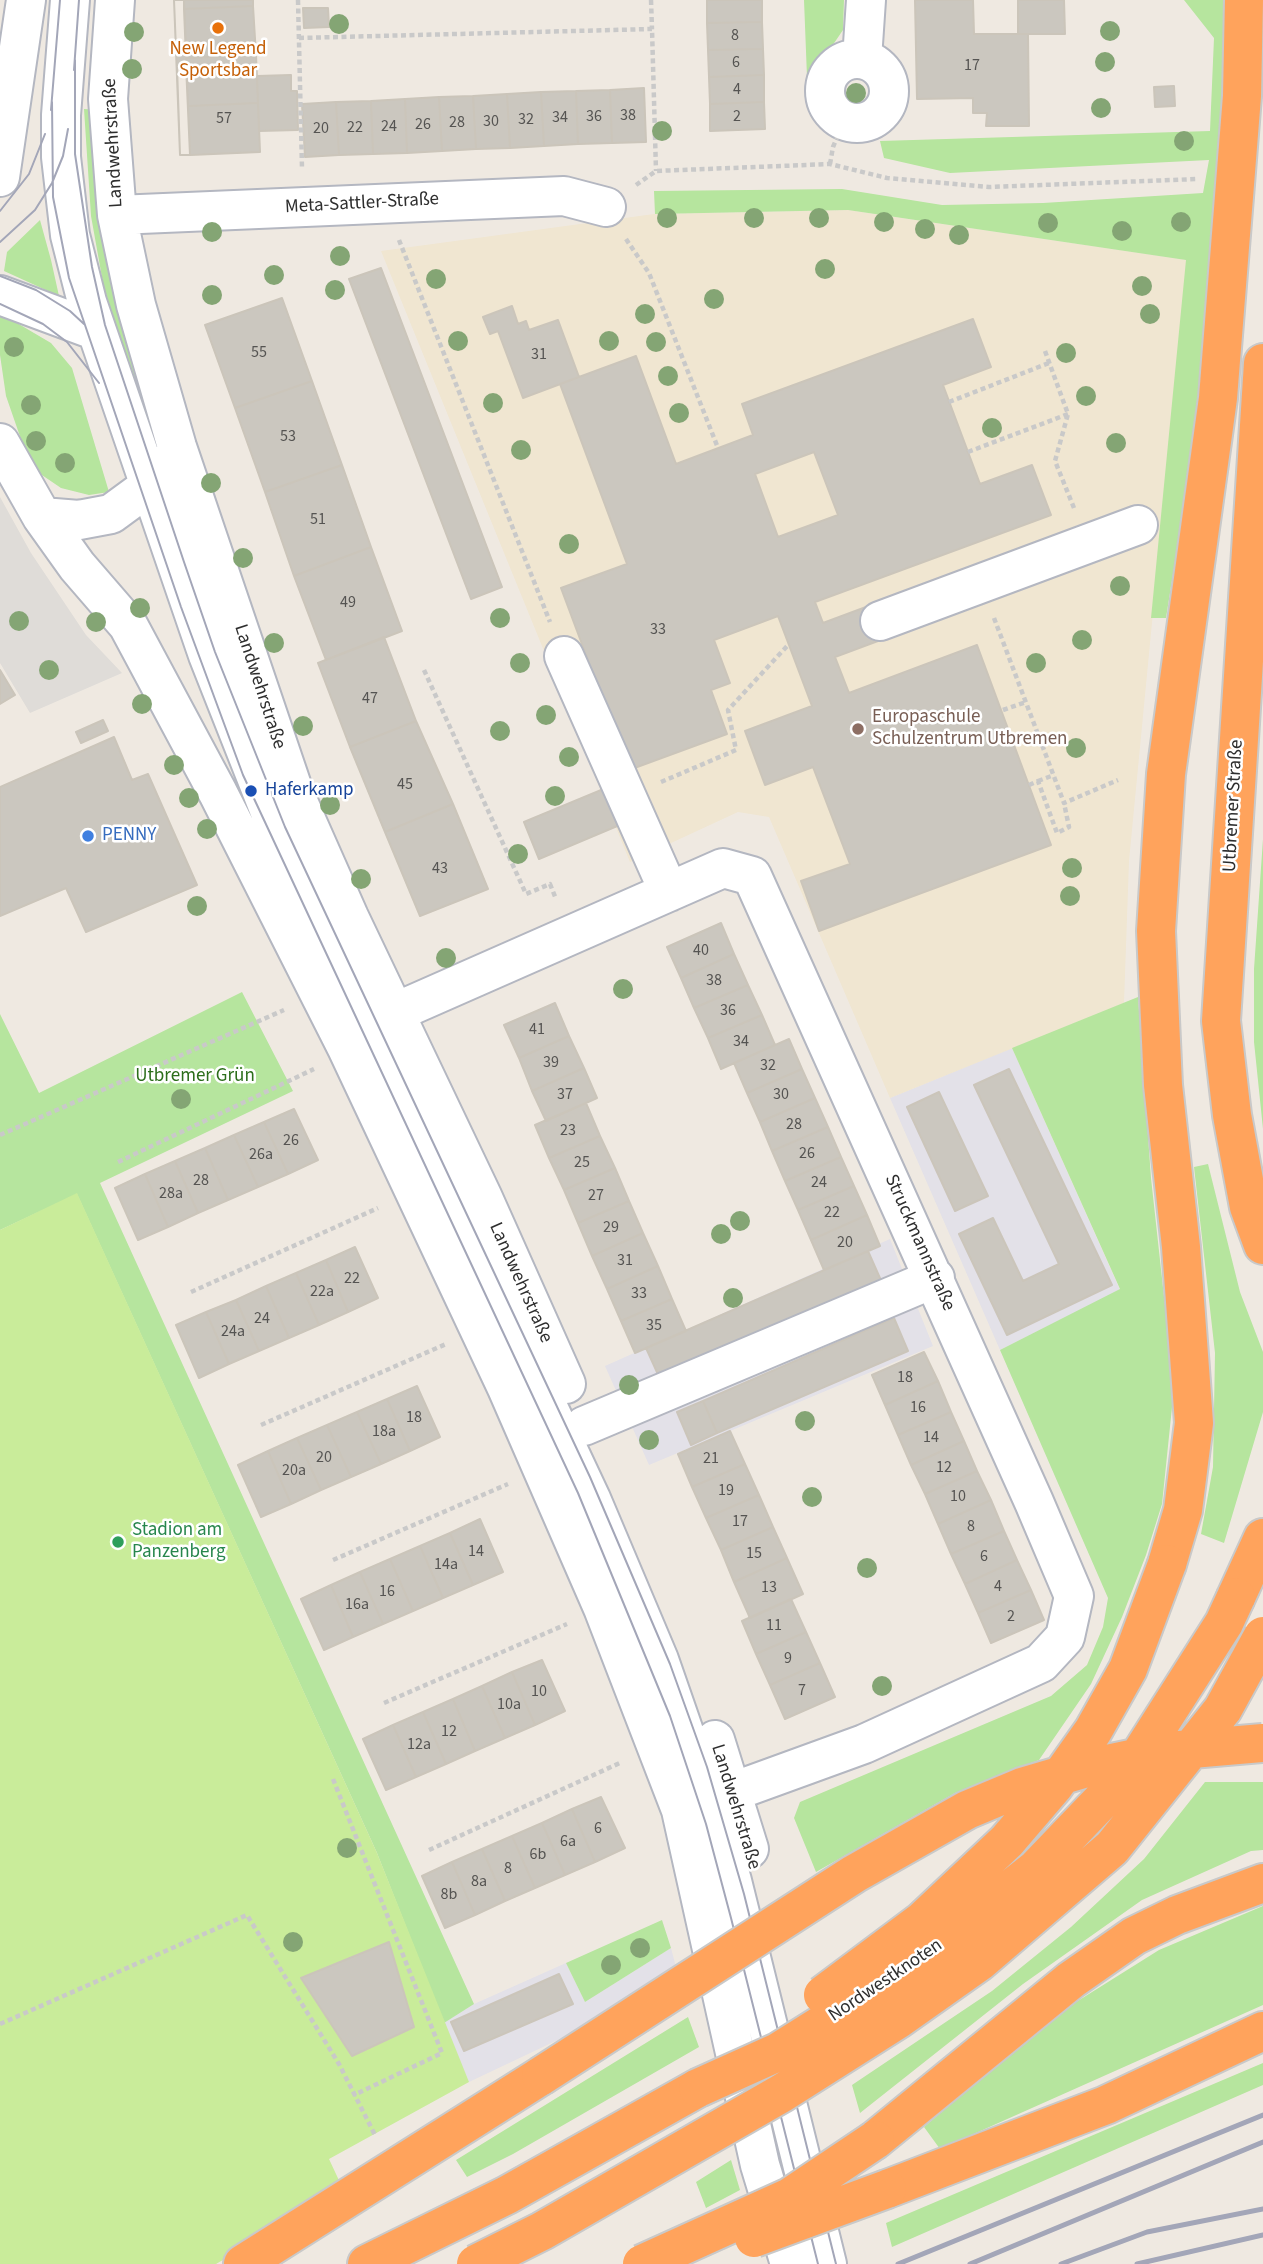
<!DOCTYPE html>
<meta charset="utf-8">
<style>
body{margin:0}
canvas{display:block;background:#efe9e1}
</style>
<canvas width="1263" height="2264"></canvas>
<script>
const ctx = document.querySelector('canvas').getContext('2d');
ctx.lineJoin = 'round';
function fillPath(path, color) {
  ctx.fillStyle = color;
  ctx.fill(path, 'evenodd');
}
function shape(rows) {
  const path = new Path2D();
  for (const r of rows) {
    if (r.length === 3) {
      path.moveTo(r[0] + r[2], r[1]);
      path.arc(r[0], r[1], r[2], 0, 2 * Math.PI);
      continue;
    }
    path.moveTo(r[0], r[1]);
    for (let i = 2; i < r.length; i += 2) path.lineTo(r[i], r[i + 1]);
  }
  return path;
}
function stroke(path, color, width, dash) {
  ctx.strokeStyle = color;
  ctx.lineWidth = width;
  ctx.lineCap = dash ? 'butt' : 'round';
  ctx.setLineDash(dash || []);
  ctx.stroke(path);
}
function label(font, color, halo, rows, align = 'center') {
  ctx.font = font + ' "Source Sans 3",sans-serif';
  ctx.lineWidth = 5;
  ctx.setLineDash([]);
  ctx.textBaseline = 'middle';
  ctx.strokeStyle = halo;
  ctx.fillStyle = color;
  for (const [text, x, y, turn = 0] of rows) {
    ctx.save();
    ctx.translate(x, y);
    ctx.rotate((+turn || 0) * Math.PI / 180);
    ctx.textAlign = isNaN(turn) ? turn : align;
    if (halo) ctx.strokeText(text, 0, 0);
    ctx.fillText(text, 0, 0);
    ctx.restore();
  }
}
const industrial = shape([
 [1012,1048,1120,1290,1000,1350,890,1098],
 [890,1239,933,1346,649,1465,605,1366],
 [671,1948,678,1975,583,2028,469,2082,444,2023,474,2004,566,1963,585,2002]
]);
const education = shape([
 [848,210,1187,260,1129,861,1124,1003,890,1098,769,817,738,812,630,862,381,251,654,214]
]);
const green = shape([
 [804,0,844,0,843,30,811,77,807,77],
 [1184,0,1233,0,1203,384,1166,618,1151,618,1186,260,848,210,655,214,654,191,842,189,942,205,1043,203,1203,193,1209,160,950,173,884,158,880,141,1210,131,1214,38],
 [84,109,99,110,147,386,146,416,128,371,103,283,91,216],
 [40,220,51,260,59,296,4,271,7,252],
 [0,313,51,343,72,368,109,492,89,495,61,488,36,471,23,445,6,396,0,355],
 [1263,839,1263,1129,1254,1042,1254,969],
 [242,992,293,1091,100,1183,474,2004,444,2023,377,1853,77,1194,0,1230,0,1014,39,1093],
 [1138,997,1151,1178,1174,1388,1162,1504,1146,1555,1122,1617,1091,1684,1039,1760,955,1793,816,1872,794,1818,800,1802,1051,1696,1087,1665,1103,1627,1108,1598,1000,1350,1120,1289,1012,1048],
 [1208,1164,1240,1292,1263,1352,1263,1412,1224,1543,1201,1534,1213,1467,1215,1353,1194,1167],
 [1205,1782,1263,1782,1263,1850,1251,1851,1142,1900,1023,1984,860,2113,852,2085,992,1991,1071,1927,1144,1859],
 [1263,1906,1263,2005,940,2149,924,2127,1057,2014,1159,1950],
 [662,1920,671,1948,585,2002,566,1963],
 [688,2017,699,2047,513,2154,467,2177,456,2160],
 [1263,2063,1263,2085,892,2247,886,2223],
 [731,2160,740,2190,706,2208,696,2182]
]);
const pitch = shape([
 [77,1193,377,1853,469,2082,329,2159,343,2189,216,2264,0,2264,0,1230]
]);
const plaza = shape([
 [0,497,31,553,86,635,122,673,30,713,0,663]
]);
const building = shape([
 [174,0,184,0,186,49,176,49,174,0],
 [174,0,184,0,190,155,180,155,174,0],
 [184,0,253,0,253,6,184,9,184,0],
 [707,0,762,0,762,22,707,23,707,0],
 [915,0,973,0,974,34,1028,34,1029,126,986,126,987,113,973,113,973,98,917,99,915,0],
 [1018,0,1064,0,1065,34,1018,34,1018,0],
 [253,6,256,55,186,58,184,9,253,6],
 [303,8,328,8,329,27,304,28,303,8],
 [762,22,763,49,708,50,707,23,762,22],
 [763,49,764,75,709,77,708,50,763,49],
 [256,55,258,103,188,106,186,58,256,55],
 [186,65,190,155,180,155,177,66,186,65],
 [291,75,291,91,297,91,298,130,259,131,257,76,291,75],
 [764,75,764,102,710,104,709,77,764,75],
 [1174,86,1175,106,1155,107,1154,87,1174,86],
 [644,88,646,142,612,143,610,90,644,88],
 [610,90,612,143,578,144,576,91,610,90],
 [576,91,578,144,544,146,541,92,576,91],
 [541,92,544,146,510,148,507,94,541,92],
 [507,94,510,148,476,149,473,96,507,94],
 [473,96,476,149,442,151,439,97,473,96],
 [439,97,442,151,407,153,405,99,439,97],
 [405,99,407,153,373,154,371,101,405,99],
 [371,101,373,154,339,155,336,102,371,101],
 [336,102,339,155,305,157,302,104,336,102],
 [764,102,765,129,710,131,710,104,764,102],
 [258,103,260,152,190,155,188,106,258,103],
 [381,268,502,587,471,599,349,279,381,268],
 [282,298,312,381,235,408,205,325,282,298],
 [512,306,518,324,526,321,529,330,558,320,579,377,523,398,498,331,490,334,483,317,512,306],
 [973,319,991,367,943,385,980,484,1032,465,1051,515,815,602,823,623,874,604,886,638,835,657,849,693,977,645,1051,845,819,931,801,881,850,864,813,767,765,785,745,731,812,706,778,616,714,640,730,683,711,690,727,734,629,770,561,588,627,564,560,384,636,356,676,464,753,435,742,404,973,319],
 [814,452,838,515,778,537,755,474,814,452],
 [312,381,342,465,265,492,235,408,312,381],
 [342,465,371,547,294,576,265,492,342,465],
 [371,547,402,631,326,660,294,576,371,547],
 [384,637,416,721,350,747,318,663,384,637],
 [0,670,15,695,0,704,0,670],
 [103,720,108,731,81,743,76,732,103,720],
 [416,721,453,804,385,832,350,747,416,721],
 [114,737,132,780,148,774,197,885,86,932,66,888,0,916,0,787,114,737],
 [606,788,622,824,539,859,524,822,606,788],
 [453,804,488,889,420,916,385,832,453,804],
 [721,923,734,954,681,978,667,947,721,923],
 [734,954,748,985,694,1008,681,978,734,954],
 [748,985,762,1015,708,1038,694,1008,748,985],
 [555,1003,569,1036,519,1058,504,1025,555,1003],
 [762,1015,775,1045,721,1069,708,1038,762,1015],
 [569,1036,584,1068,532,1091,519,1058,569,1036],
 [789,1039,802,1069,747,1093,734,1063,789,1039],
 [584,1068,597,1098,546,1121,532,1091,584,1068],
 [802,1069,815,1098,760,1122,747,1093,802,1069],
 [1009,1069,1112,1285,1007,1335,959,1234,993,1218,1023,1281,1059,1264,974,1085,1009,1069],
 [939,1092,988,1196,955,1211,907,1107,939,1092],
 [815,1098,828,1127,772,1151,760,1122,815,1098],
 [586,1103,600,1136,549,1158,535,1125,586,1103],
 [294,1109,318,1160,288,1174,264,1122,294,1109],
 [264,1122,288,1174,258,1187,234,1135,264,1122],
 [828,1127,841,1157,785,1181,772,1151,828,1127],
 [234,1135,258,1187,228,1200,205,1148,234,1135],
 [600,1136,615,1168,564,1190,549,1158,600,1136],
 [205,1148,228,1200,198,1213,175,1161,205,1148],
 [841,1157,854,1186,798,1210,785,1181,841,1157],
 [175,1161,198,1213,168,1227,145,1174,175,1161],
 [615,1168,629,1201,578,1223,564,1190,615,1168],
 [145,1174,168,1227,138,1240,115,1188,145,1174],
 [854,1186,867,1215,811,1240,798,1210,854,1186],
 [629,1201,643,1233,592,1256,578,1223,629,1201],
 [867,1215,880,1246,824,1270,811,1240,867,1215],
 [643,1233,658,1266,607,1289,592,1256,643,1233],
 [355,1247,378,1298,348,1312,326,1260,355,1247],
 [868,1251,883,1285,661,1381,646,1348,868,1251],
 [326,1260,348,1312,319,1325,296,1273,326,1260],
 [658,1266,672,1299,621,1321,607,1289,658,1266],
 [296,1273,319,1325,289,1338,266,1286,296,1273],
 [266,1286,289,1338,259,1351,236,1300,266,1286],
 [672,1299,686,1331,635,1353,621,1321,672,1299],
 [236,1300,259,1351,229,1364,206,1312,236,1300],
 [206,1312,229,1364,199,1378,176,1325,206,1312],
 [894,1318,908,1351,717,1433,703,1401,894,1318],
 [924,1352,938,1381,885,1405,872,1375,924,1352],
 [938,1381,951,1412,898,1435,885,1405,938,1381],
 [417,1386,440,1437,410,1451,387,1399,417,1386],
 [387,1399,410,1451,381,1464,357,1412,387,1399],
 [703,1401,717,1433,691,1445,677,1412,703,1401],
 [357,1412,381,1464,351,1477,327,1425,357,1412],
 [951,1412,964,1441,911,1465,898,1435,951,1412],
 [327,1425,351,1477,321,1490,297,1438,327,1425],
 [730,1431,745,1464,692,1487,678,1454,730,1431],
 [297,1438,321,1490,291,1504,268,1451,297,1438],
 [964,1441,977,1471,925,1494,911,1465,964,1441],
 [268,1451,291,1504,261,1517,238,1465,268,1451],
 [745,1464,759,1495,706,1518,692,1487,745,1464],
 [977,1471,991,1500,938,1524,925,1494,977,1471],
 [759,1495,773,1527,721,1550,706,1518,759,1495],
 [991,1500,1004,1531,951,1554,938,1524,991,1500],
 [480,1519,503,1572,473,1585,450,1533,480,1519],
 [773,1527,787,1558,734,1582,721,1550,773,1527],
 [1004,1531,1017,1560,965,1584,951,1554,1004,1531],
 [450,1533,473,1585,443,1598,420,1546,450,1533],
 [420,1546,443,1598,413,1611,390,1559,420,1546],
 [787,1558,803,1594,750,1618,734,1582,787,1558],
 [390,1559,413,1611,383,1624,360,1572,390,1559],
 [1017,1560,1031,1590,978,1613,965,1584,1017,1560],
 [360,1572,383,1624,353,1637,331,1585,360,1572],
 [331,1585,353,1637,324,1650,301,1599,331,1585],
 [1031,1590,1044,1620,991,1643,978,1613,1031,1590],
 [791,1599,806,1632,756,1654,742,1621,791,1599],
 [806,1632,820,1663,770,1685,756,1654,806,1632],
 [542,1660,565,1711,535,1725,512,1672,542,1660],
 [820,1663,835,1697,785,1719,770,1685,820,1663],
 [512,1672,535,1725,505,1738,482,1686,512,1672],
 [482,1686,505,1738,475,1751,453,1699,482,1686],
 [453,1699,475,1751,446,1764,423,1712,453,1699],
 [423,1712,446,1764,416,1777,393,1725,423,1712],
 [393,1725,416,1777,386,1790,363,1739,393,1725],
 [601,1797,625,1848,595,1862,572,1809,601,1797],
 [572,1809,595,1862,565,1875,542,1823,572,1809],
 [542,1823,565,1875,535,1888,512,1836,542,1823],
 [512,1836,535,1888,505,1901,482,1849,512,1836],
 [482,1849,505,1901,475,1915,452,1862,482,1849],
 [452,1862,475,1915,445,1928,422,1876,452,1862],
 [389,1942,414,2027,352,2056,301,1978,389,1942],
 [559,1974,573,2004,464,2051,451,2022,559,1974]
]);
const path = shape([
 [298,0,302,168],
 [651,0,652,29],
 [299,38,652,29,656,171],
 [830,164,833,147,844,121],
 [636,185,656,171,830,164,887,178,989,187,1198,179],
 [626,239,649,273,718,448],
 [399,240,550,622],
 [1045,351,1068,414,1055,461,1074,508],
 [949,402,1049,363],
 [968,452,1068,414],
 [994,618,1064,803,1118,780],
 [424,670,526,894,550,884,556,899],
 [1003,710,1026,702],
 [1038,781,1054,775],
 [661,782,736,750,728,710,789,644],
 [1029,785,1038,781,1057,833,1069,827,1064,803],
 [0,1135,284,1010],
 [118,1162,314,1069],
 [191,1292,378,1208],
 [261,1425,446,1344],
 [333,1560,508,1484],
 [384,1703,567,1624],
 [333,1779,442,2053,354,2095],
 [429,1850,622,1762],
 [0,2024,247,1915,339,2064,375,2135]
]);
const minor = shape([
 [70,0,61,115,61,157,70,235,87,302,208,655,274,822,591,1499,659,1660,708,1801,732,1881,827,2264],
 [115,0,108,99,117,215,136,305,177,447,295,795,349,917,483,1198,566,1384],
 [857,91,32],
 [862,59,866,0],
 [0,177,26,0],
 [117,215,564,196,606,207],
 [0,295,97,331],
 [0,443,42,517,77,566,128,625,218,793,347,1048,507,1388,603,1608,681,1810,760,2165,790,2264],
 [42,517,79,520,111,514,141,492,163,465],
 [880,621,1138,525],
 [564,656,669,892],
 [375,1026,396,1012,723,868,752,876,1034,1502,1074,1596,1065,1637,1041,1663,864,1744,710,1800],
 [584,1426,935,1278],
 [715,1740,749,1849]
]);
const highway = shape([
 [1263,363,1221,1021,1232,1115,1249,1207,1263,1245],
 [1167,1564,1183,1510,1194,1423,1181,1247,1163,1085,1156,931,1166,774,1218,398,1242,96,1244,0],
 [1236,1597,1263,1538],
 [875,2140,1071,1980,1134,1936,1177,1915,1263,1883],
 [887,2189,1106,2105,1263,2031],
 [243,2264,541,2076],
 [367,2264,507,2195,698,2088]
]);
const tram = shape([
 [75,60,75,154,92,267,105,325,184,562,215,652,285,827,590,1477,670,1664,707,1767,744,1894,836,2264],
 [74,70,79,0],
 [52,102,53,197,69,278,181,607,243,775,578,1493,670,1716,706,1824,731,1918,818,2264],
 [51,110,60,0],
 [0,211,29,174,45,134],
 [0,242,35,210,52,183,63,156,68,129],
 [0,276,36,290,70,311,84,324],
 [0,304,43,324,67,342,99,383]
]);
const rail = shape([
 [898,2264,1263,2115],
 [970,2264,1263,2142],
 [1061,2264,1147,2232,1263,2209],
 [1137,2264,1263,2235]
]);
const highwayBridge = shape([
 [823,1995,922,1921,1007,1841,1054,1786,1093,1731,1128,1669,1167,1564],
 [541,2076,854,1874,967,1810,1022,1787,1083,1769,1168,1751,1263,1743],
 [698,2088,778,2052,864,1998,945,1941,1036,1869,1129,1772,1224,1623,1236,1597],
 [754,2238,887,2189],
 [476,2264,542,2231,782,2093,897,2020,979,1962,1112,1848,1223,1709,1263,1636],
 [642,2264,790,2197,875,2140]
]);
const trees = [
 [339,24],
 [1110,31],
 [134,32],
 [1105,62],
 [132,69],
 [856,93],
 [1101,108],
 [662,131],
 [1184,141],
 [667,218],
 [754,218],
 [819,218],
 [884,222],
 [1181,222],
 [1048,223],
 [925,229],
 [1122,231],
 [212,232],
 [959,235],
 [340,256],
 [825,269],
 [274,275],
 [436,279],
 [1142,286],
 [335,290],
 [212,295],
 [714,299],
 [645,314],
 [1150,314],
 [458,341],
 [609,341],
 [656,342],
 [14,347],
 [1066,353],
 [668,376],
 [1086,396],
 [493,403],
 [31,405],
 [679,413],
 [992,428],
 [36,441],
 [1116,443],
 [521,450],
 [65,463],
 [211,483],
 [569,544],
 [243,558],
 [1120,586],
 [140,608],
 [500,618],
 [19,621],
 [96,622],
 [1082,640],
 [274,643],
 [520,663],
 [1036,663],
 [49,670],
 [142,704],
 [546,715],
 [303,726],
 [500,731],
 [1076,748],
 [569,757],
 [174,765],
 [555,796],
 [189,798],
 [330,805],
 [207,829],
 [518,854],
 [1072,868],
 [361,879],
 [1070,896],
 [197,906],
 [446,958],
 [623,989],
 [181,1099],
 [740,1221],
 [721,1234],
 [733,1298],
 [629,1385],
 [805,1421],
 [649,1440],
 [812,1497],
 [867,1568],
 [882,1686],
 [347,1848],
 [293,1942],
 [640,1948],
 [611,1965]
];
const markers = [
 [218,28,7,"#e8710a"],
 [858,729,7,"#8d6e63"],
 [251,791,7,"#1a4fb4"],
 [88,836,7,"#3f7fe0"],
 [118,1542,7,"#2e9e5b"]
];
const numberNames = [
 ["8",735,36],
 ["6",736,63],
 ["17",972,66],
 ["4",737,90],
 ["38",628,116],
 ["36",594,117],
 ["2",737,117],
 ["34",560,118],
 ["57",224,119],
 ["32",526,120],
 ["30",491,122],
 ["28",457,123],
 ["26",423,125],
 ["24",389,127],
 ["22",355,128],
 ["20",321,129],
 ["55",259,353],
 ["31",539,355],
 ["53",288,437],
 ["51",318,520],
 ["49",348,603],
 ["33",658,630],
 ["47",370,699],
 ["45",405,785],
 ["43",440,869],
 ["40",701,951],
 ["38",714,981],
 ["36",728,1011],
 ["41",537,1030],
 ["34",741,1042],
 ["39",551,1063],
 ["32",768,1066],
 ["37",565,1095],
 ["30",781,1095],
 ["28",794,1125],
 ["23",568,1131],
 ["26",291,1141],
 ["26",807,1154],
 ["26a",261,1155],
 ["25",582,1163],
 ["28",201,1181],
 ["24",819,1183],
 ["28a",171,1194],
 ["27",596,1196],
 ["22",832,1213],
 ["29",611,1228],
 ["20",845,1243],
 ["31",625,1261],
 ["22",352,1279],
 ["22a",322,1292],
 ["33",639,1294],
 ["24",262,1319],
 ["35",654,1326],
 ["24a",233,1332],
 ["18",905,1378],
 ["16",918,1408],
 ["18",414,1418],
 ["18a",384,1432],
 ["14",931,1438],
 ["20",324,1458],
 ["21",711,1459],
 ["12",944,1468],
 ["20a",294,1471],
 ["19",726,1491],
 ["10",958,1497],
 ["17",740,1522],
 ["8",971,1527],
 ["14",476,1552],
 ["15",754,1554],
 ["6",984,1557],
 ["14a",446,1565],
 ["4",998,1587],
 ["13",769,1588],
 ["16",387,1592],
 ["16a",357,1605],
 ["2",1011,1617],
 ["11",774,1626],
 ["9",788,1659],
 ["7",802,1691],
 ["10",539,1692],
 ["10a",509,1705],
 ["12",449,1732],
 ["12a",419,1745],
 ["6",598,1829],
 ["6a",568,1842],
 ["6b",538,1855],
 ["8",508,1869],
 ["8a",479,1882],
 ["8b",449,1895]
];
const foodNames = [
 ["New Legend",218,50],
 ["Sportsbar",218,72]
];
const streetNames = [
 ["Landwehrstraße",114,143,-93],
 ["Meta-Sattler-Straße",362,204,-3],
 ["Landwehrstraße",259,687,72],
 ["Utbremer Straße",1234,806,-87],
 ["Struckmannstraße",919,1243,66],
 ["Landwehrstraße",520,1283,66],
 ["Landwehrstraße",735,1807,73],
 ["Nordwestknoten",886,1981,-34]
];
const educationNames = [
 ["Europaschule",872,718],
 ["Schulzentrum Utbremen",872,740]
];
const transitNames = [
 ["Haferkamp",265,791]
];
const shopNames = [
 ["PENNY",102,836]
];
const parkNames = [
 ["Utbremer Grün",195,1077]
];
const leisureNames = [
 ["Stadion am",132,1531],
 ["Panzenberg",132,1553]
];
fillPath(industrial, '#e3e1e8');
fillPath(education, '#f0e6d1');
fillPath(green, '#b6e59e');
fillPath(pitch, '#c9ec9a');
fillPath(plaza, '#dfdcd8');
fillPath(building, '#cbc7bf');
stroke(building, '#cbc5ba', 2);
stroke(minor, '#b4b7c1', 42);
stroke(highway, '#c9c9c9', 42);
stroke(path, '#c9c9c9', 4.5, [5, 3.5]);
stroke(minor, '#fff', 38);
stroke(highway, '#ffa35c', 38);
stroke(tram, '#a3a6b8', 2);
stroke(rail, '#a3a6b8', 5);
stroke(highwayBridge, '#c9c9c9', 42, []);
stroke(highwayBridge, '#ffa35c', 38);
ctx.fillStyle = '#84a574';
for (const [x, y] of trees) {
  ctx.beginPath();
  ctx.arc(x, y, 10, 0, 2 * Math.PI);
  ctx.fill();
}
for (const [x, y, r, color] of markers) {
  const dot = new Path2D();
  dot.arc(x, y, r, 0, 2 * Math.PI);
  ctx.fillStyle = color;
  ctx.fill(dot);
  stroke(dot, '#fff', 2.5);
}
label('16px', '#555452', null, numberNames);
label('19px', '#c56008', '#fff', foodNames);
label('19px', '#2e2e2e', '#fff', streetNames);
label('19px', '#785e54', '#fff', educationNames, 'left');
label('19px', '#164399', '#fff', transitNames, 'left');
label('19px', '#366cbe', '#fff', shopNames, 'left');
label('19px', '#2c6e1b', '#fff', parkNames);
label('19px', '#27864d', '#fff', leisureNames, 'left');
</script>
